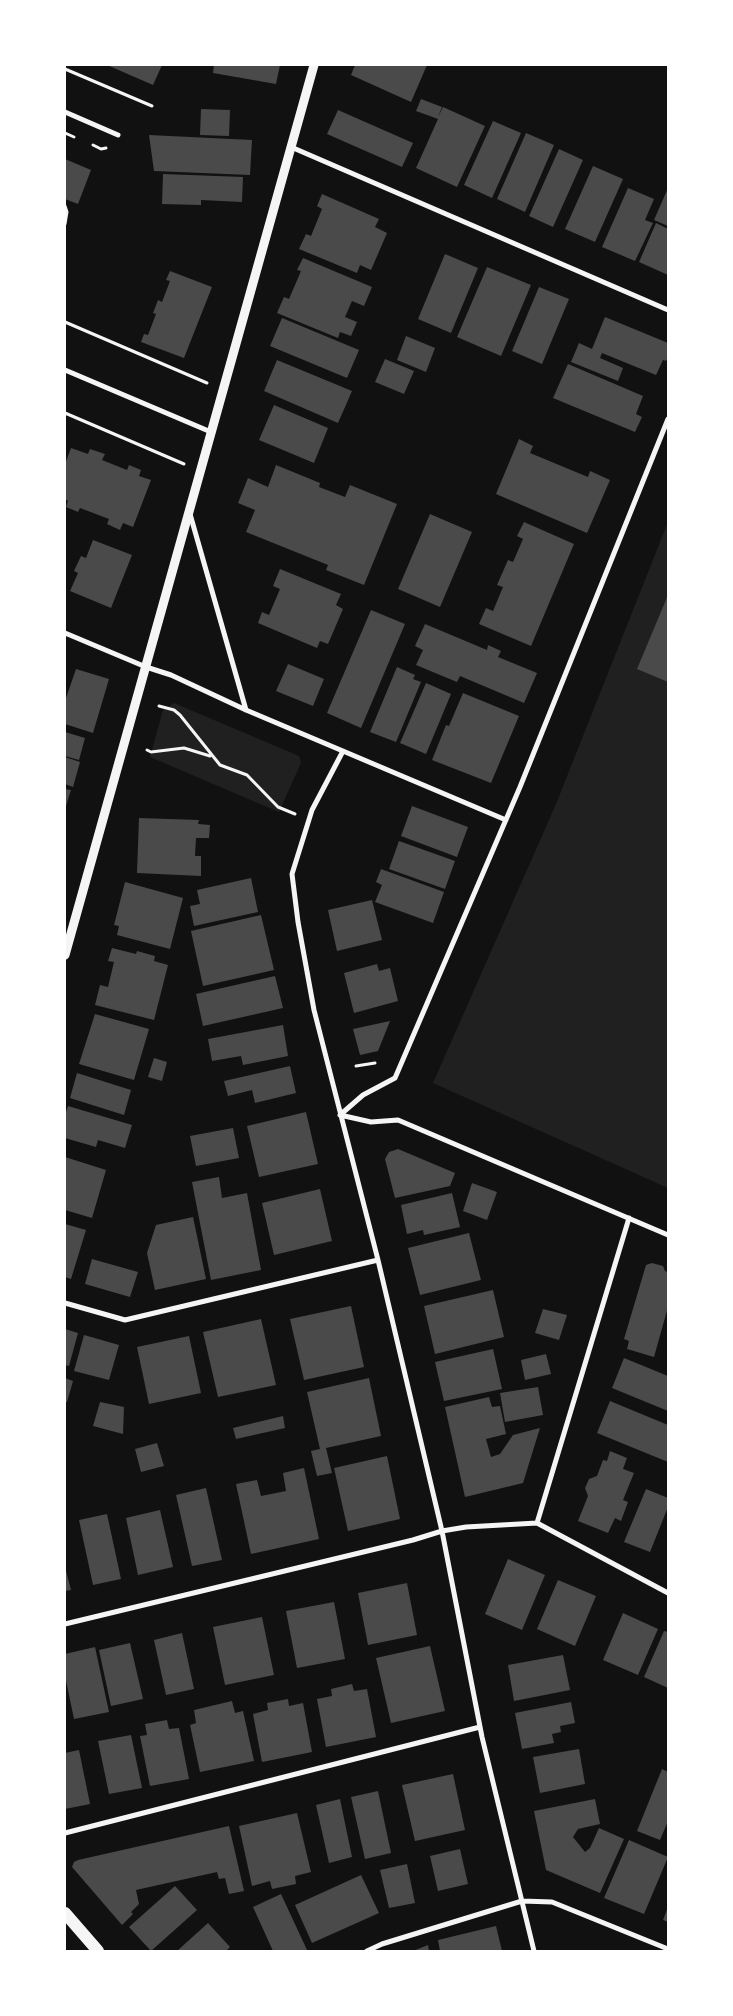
<!DOCTYPE html>
<style>
body{margin:0}
#map{position:relative;width:733px;height:2016px;overflow:hidden;background:#111;font-family:Manrope,sans-serif}
canvas{display:block}
.frame{position:absolute;inset:0;border:66px solid #fff;pointer-events:none}
</style>
<div id="map">
<canvas width="733" height="2016"></canvas>
<div class="frame"></div>
</div>
<script>
const ctx = document.querySelector('canvas').getContext('2d');
ctx.lineJoin = 'round';
function fillPath(path, color) {
  ctx.fillStyle = color;
  ctx.fill(path, 'evenodd');
}
function shape(rows) {
  const path = new Path2D();
  for (const r of rows) {
    path.moveTo(r[0], r[1]);
    for (let i = 2; i < r.length; i += 2) path.lineTo(r[i], r[i + 1]);
  }
  return path;
}
function stroke(path, color, width, dash) {
  ctx.strokeStyle = color;
  ctx.lineWidth = width;
  ctx.lineCap = dash ? 'butt' : 'round';
  ctx.setLineDash(dash || []);
  ctx.stroke(path);
}
const green = shape([
 [668,522,668,1188,433,1083,556,804],
 [174,703,299,756,301,763,279,812,150,757,163,710]
]);
const building = shape([
 [107,65,162,65,153,85],
 [214,65,280,65,276,84,213,73],
 [355,65,427,65,411,102,351,75],
 [421,99,442,107,438,117,443,107,485,126,457,187,416,168,438,119,416,111],
 [201,109,230,110,229,136,200,135],
 [338,110,413,143,402,167,327,134],
 [493,121,521,133,492,198,464,185],
 [526,133,554,145,525,212,497,199],
 [149,135,252,140,250,175,154,171],
 [559,149,583,160,553,227,529,216],
 [65,159,91,170,78,204,65,199],
 [593,166,623,179,595,242,565,229],
 [163,174,243,177,242,202,201,200,201,205,162,204],
 [628,188,654,199,645,220,653,223,635,261,602,247],
 [668,188,668,226,654,220],
 [322,194,379,219,375,227,387,233,371,270,360,265,357,273,299,249,306,234,311,236,322,209,317,206],
 [656,223,668,229,668,275,639,262],
 [445,254,478,268,451,333,418,319],
 [303,258,372,287,364,306,352,301,345,317,357,322,351,336,340,332,338,338,277,313,284,297,289,299,301,271,297,270],
 [487,267,531,285,501,356,457,337],
 [170,271,212,287,184,358,141,342,144,334,148,335,156,314,153,313,158,300,162,302,170,281,166,280],
 [539,287,569,299,542,364,512,351],
 [605,317,668,343,668,357,666,361,663,360,656,375,602,353,600,358,623,368,618,381,571,362,579,343,592,349],
 [282,318,359,350,347,378,270,346],
 [406,336,435,348,426,372,397,360],
 [385,359,414,371,404,394,375,382],
 [277,360,352,391,338,423,264,391],
 [568,364,643,396,636,414,642,417,635,432,553,398],
 [274,405,328,428,314,463,259,440],
 [519,439,533,446,530,453,588,477,590,471,610,480,587,533,496,494],
 [71,448,88,454,90,449,105,454,102,460,127,470,129,465,141,470,139,476,151,480,133,527,123,523,120,530,107,524,109,519,80,508,78,512,66,507,68,501,65,499,65,464],
 [276,465,320,483,319,487,345,497,350,485,397,504,364,585,326,570,328,565,246,532,255,510,238,503,248,478,268,487],
 [430,514,472,532,440,607,398,589],
 [524,522,574,544,531,646,479,624,486,608,493,611,503,587,497,585,508,560,513,562,523,539,517,536],
 [93,540,132,555,111,608,70,591,78,573,74,571,81,556,86,558],
 [280,569,341,594,336,605,343,609,328,644,320,641,317,648,258,623,262,612,269,615,280,589,273,586],
 [668,595,668,682,637,669],
 [371,610,405,624,361,728,327,713],
 [425,624,487,650,488,645,501,651,498,657,537,673,524,703,460,676,457,682,416,665,423,650,415,646],
 [288,664,324,679,313,706,276,691],
 [397,667,415,675,413,679,421,682,396,742,370,732],
 [76,669,109,679,93,733,65,724,65,701],
 [426,683,451,694,426,754,400,743],
 [463,693,519,716,491,783,432,760,446,725,449,726],
 [65,732,85,738,79,760,65,756],
 [65,757,80,762,73,787,65,784],
 [65,789,71,790,65,809],
 [412,806,468,827,457,857,401,836],
 [139,818,199,820,198,824,210,825,209,838,196,838,195,856,201,856,201,876,137,873],
 [399,841,455,861,445,889,389,869],
 [381,869,444,892,433,923,375,902,382,885,376,882],
 [251,878,258,912,194,926,190,906,200,904,197,890],
 [125,882,183,898,170,949,117,935,119,926,114,925],
 [372,900,382,940,337,951,328,910],
 [261,915,274,970,203,986,191,931],
 [112,948,136,954,137,951,155,956,154,961,168,965,154,1020,95,1005,100,985,108,987,114,962,108,961],
 [377,964,379,971,390,968,398,1001,354,1013,344,973],
 [275,976,283,1008,203,1026,196,994],
 [95,1014,149,1029,134,1080,79,1064],
 [390,1021,378,1051,360,1055,353,1029],
 [283,1025,288,1056,243,1065,241,1056,212,1061,208,1039],
 [154,1058,167,1062,162,1081,148,1077],
 [290,1066,296,1093,255,1103,252,1090,228,1096,224,1081],
 [77,1073,131,1090,124,1115,70,1098],
 [68,1106,132,1125,125,1148,98,1140,96,1147,65,1138,65,1115],
 [306,1112,318,1164,259,1177,247,1126],
 [233,1128,239,1158,196,1166,190,1136],
 [398,1149,455,1173,450,1186,395,1198,385,1159,389,1152],
 [65,1157,106,1170,92,1218,65,1210],
 [219,1177,222,1198,247,1193,261,1270,211,1280,192,1182],
 [472,1183,497,1192,487,1220,463,1211],
 [320,1189,332,1241,274,1255,262,1203],
 [452,1193,460,1227,424,1235,423,1230,407,1234,401,1205],
 [193,1217,206,1279,155,1290,147,1253,156,1225],
 [65,1224,86,1230,71,1279,65,1277],
 [469,1233,481,1280,420,1295,408,1248],
 [92,1259,138,1272,130,1297,85,1284],
 [652,1263,663,1266,665,1271,668,1272,668,1307,654,1357,627,1349,629,1341,624,1339,646,1265],
 [493,1290,504,1337,435,1354,424,1306],
 [351,1306,364,1367,304,1380,290,1319],
 [543,1309,567,1315,559,1340,535,1333],
 [261,1319,276,1385,218,1397,203,1332],
 [65,1329,78,1333,69,1366,65,1365],
 [84,1335,119,1345,109,1380,74,1371],
 [189,1336,201,1393,149,1404,137,1347],
 [493,1349,502,1389,444,1401,435,1362],
 [546,1354,551,1374,525,1380,521,1360],
 [624,1358,668,1376,668,1411,612,1388],
 [65,1378,73,1381,67,1402,65,1402],
 [369,1378,381,1436,326,1448,332,1473,317,1476,311,1451,320,1449,307,1392],
 [538,1387,543,1415,505,1422,500,1393],
 [489,1397,492,1407,500,1406,506,1434,486,1439,491,1457,500,1454,513,1435,540,1428,523,1483,465,1497,445,1407],
 [610,1401,668,1425,668,1462,597,1433],
 [100,1402,124,1407,123,1434,93,1426],
 [283,1416,285,1428,236,1439,233,1428],
 [157,1443,164,1466,141,1472,135,1449],
 [610,1451,627,1458,623,1469,634,1473,623,1500,628,1502,621,1521,615,1518,608,1533,578,1521,588,1496,585,1488,589,1479,597,1476,603,1460,607,1461],
 [387,1456,400,1519,348,1531,334,1468],
 [304,1468,319,1539,251,1554,236,1484,257,1480,261,1496,286,1491,283,1473],
 [206,1488,222,1560,192,1566,176,1495],
 [646,1489,668,1498,668,1507,650,1552,624,1542],
 [160,1510,173,1567,138,1575,126,1518],
 [107,1514,121,1579,93,1585,79,1520],
 [508,1559,545,1575,522,1630,485,1614],
 [65,1567,71,1590,65,1591],
 [558,1580,596,1596,575,1646,537,1629],
 [407,1583,417,1635,368,1645,358,1593],
 [334,1602,345,1659,297,1668,286,1611],
 [623,1613,658,1629,638,1675,603,1660],
 [262,1617,274,1675,225,1685,213,1627],
 [664,1631,668,1632,668,1688,644,1677],
 [182,1633,194,1689,166,1695,154,1640],
 [130,1643,143,1699,111,1706,99,1650],
 [430,1646,445,1711,391,1723,376,1658],
 [95,1647,109,1712,74,1719,65,1676,65,1654],
 [563,1655,570,1690,514,1701,508,1665],
 [352,1684,354,1691,367,1689,376,1737,326,1747,317,1699,332,1696,331,1689],
 [288,1699,289,1706,303,1703,312,1752,262,1762,253,1714,268,1710,267,1703],
 [232,1701,235,1713,243,1711,254,1761,200,1772,190,1725,196,1723,194,1710],
 [571,1702,575,1723,560,1726,561,1732,552,1734,554,1743,522,1749,515,1713],
 [167,1720,169,1729,179,1728,189,1779,150,1786,140,1736,147,1735,145,1724],
 [131,1735,142,1788,109,1794,98,1741],
 [579,1749,585,1784,540,1793,533,1757],
 [79,1750,90,1804,65,1809,65,1753],
 [662,1769,668,1772,668,1821,660,1840,637,1831],
 [453,1774,465,1830,415,1841,402,1785],
 [378,1791,391,1853,365,1859,351,1797],
 [340,1799,352,1857,329,1863,316,1805],
 [595,1799,600,1824,578,1829,573,1837,585,1852,590,1848,599,1828,624,1839,600,1893,546,1870,534,1811],
 [297,1813,311,1872,295,1876,296,1884,272,1889,270,1881,252,1886,239,1826],
 [229,1826,244,1891,229,1894,225,1878,219,1879,217,1872,136,1890,139,1904,131,1912,133,1914,122,1925,72,1867,74,1862,78,1860],
 [629,1840,668,1857,644,1914,604,1898],
 [460,1849,468,1884,438,1891,430,1856],
 [407,1864,415,1903,389,1908,380,1870],
 [361,1875,379,1913,312,1943,295,1905],
 [175,1886,197,1910,151,1951,129,1927],
 [281,1894,307,1950,306,1951,273,1951,253,1907],
 [668,1907,668,1922,663,1920],
 [208,1923,230,1947,226,1951,177,1951],
 [496,1926,502,1951,440,1951,438,1940],
 [428,1945,429,1951,413,1951]
]);
const path = shape([
 [65,69,152,106],
 [65,133,74,137],
 [93,145,101,149,106,148],
 [65,206,67,212,65,224],
 [65,322,207,383],
 [65,413,184,464],
 [159,706,174,710,180,715,220,765,247,775,278,807,295,814],
 [147,750,151,752,184,748,210,756],
 [356,1066,375,1063]
]);
const minor = shape([
 [65,112,118,135],
 [291,147,668,310],
 [65,370,211,432],
 [190,514,246,710],
 [65,633,146,667,171,675,246,710,506,820],
 [343,751,312,810,292,874,298,922,314,1010,378,1260,442,1531,482,1737,534,1951],
 [340,1115,363,1095,395,1078,520,787,668,419],
 [340,1115,371,1122,398,1120,668,1235],
 [65,1303,125,1320,378,1260],
 [537,1523,629,1218],
 [65,1624,413,1540,442,1531,466,1527,537,1523,668,1593],
 [65,1833,480,1727],
 [367,1951,382,1944,522,1901,552,1902,668,1949]
]);
const tertiary = shape([
 [65,955,314,65]
]);
const primary = shape([
 [65,1913,98,1951]
]);
fillPath(green, '#202020');
fillPath(building, '#4a4a4a');
stroke(path, '#f5f5f5', 3);
stroke(minor, '#f5f5f5', 5);
stroke(tertiary, '#f5f5f5', 9);
stroke(primary, '#f5f5f5', 12);
</script>
